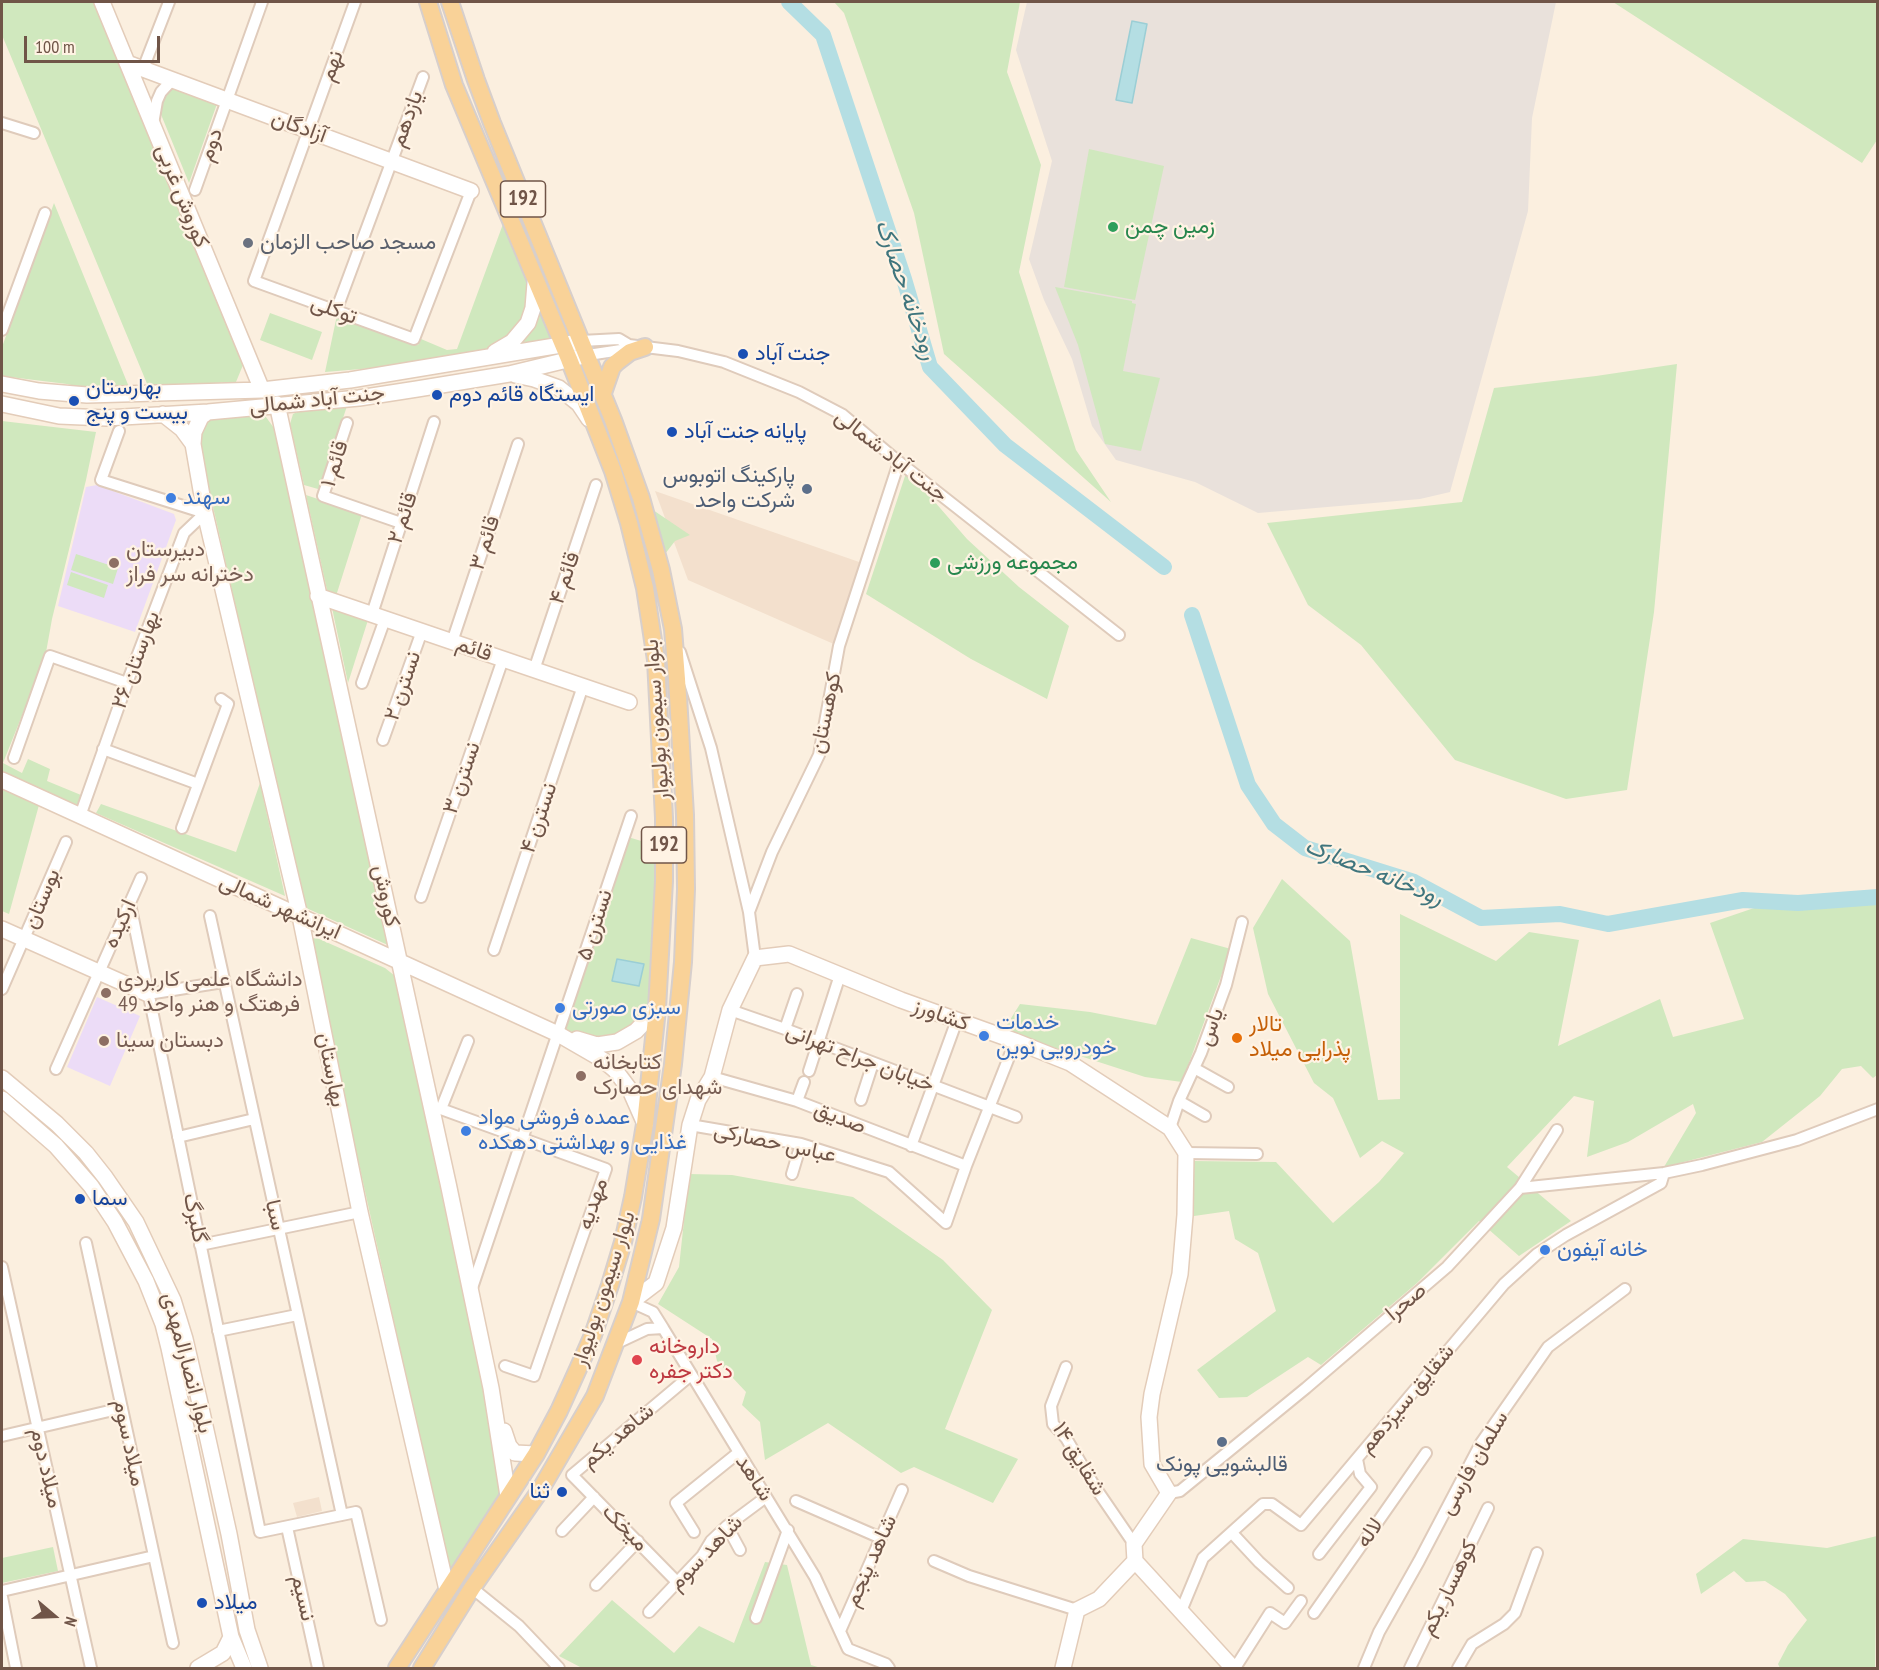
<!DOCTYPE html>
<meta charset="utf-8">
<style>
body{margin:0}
#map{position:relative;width:1879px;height:1670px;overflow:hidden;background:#fbefdf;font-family:"PT Sans Narrow",sans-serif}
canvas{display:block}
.frame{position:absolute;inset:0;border:3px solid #705548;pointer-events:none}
.north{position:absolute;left:24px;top:1586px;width:60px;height:60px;-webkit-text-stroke:4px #fff3e4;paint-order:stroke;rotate:109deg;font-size:16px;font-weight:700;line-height:24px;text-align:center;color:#705548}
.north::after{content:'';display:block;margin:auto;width:21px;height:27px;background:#705548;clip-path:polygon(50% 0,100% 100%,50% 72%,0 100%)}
.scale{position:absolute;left:24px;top:36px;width:136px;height:27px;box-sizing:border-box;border:3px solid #705548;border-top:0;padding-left:8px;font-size:18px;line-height:21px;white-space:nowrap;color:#705548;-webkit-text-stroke:4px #fff3e4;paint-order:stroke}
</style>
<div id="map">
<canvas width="1879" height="1670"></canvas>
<div class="frame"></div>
<div class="north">N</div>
<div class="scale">100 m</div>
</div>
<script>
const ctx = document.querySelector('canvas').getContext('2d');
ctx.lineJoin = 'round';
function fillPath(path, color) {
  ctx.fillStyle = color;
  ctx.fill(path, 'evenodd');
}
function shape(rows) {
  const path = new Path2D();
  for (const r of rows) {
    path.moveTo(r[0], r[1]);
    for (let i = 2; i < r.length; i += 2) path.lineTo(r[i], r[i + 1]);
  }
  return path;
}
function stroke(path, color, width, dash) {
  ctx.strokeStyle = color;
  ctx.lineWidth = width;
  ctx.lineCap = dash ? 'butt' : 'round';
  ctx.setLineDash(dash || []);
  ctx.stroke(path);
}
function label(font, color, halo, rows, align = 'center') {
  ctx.font = font + ' "PT Sans Narrow",Vazirmatn,sans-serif';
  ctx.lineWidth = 4.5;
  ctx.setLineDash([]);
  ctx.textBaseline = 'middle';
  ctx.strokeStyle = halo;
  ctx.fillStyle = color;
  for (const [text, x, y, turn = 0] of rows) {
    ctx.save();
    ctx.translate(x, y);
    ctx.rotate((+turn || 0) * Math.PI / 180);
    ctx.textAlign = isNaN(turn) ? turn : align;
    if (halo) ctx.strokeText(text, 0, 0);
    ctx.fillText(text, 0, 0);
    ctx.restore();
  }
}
const residential = shape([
 [655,491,862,563,836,645,688,580],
 [319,1497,322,1511,297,1517,293,1503]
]);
const industrial = shape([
 [1027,2,1556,2,1532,118,1528,211,1450,492,1420,499,1258,513,1195,482,1116,460,1092,426,1072,359,1044,300,1029,259,1052,161,1016,50]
]);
const education = shape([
 [97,485,174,514,176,520,135,632,58,606,86,487],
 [97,997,140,1016,110,1086,67,1067]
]);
const green = shape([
 [2,2,100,2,208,281,243,365,236,382,148,386,2,35],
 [834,2,1020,2,1007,72,1041,165,1019,272,1076,450,1111,502,944,354,914,213,844,13],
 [1613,2,1877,2,1877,140,1862,163],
 [168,86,218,101,189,183,160,112],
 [1089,149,1164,166,1135,300,1064,287],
 [54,203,129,387,79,387,67,384,2,376,2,347],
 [503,224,529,283,530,292,523,325,494,348,385,367,325,372,337,315,418,345,421,339,447,350,457,349],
 [1055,287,1132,301,1132,303,1136,304,1123,371,1160,378,1141,451,1105,444,1078,345],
 [536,300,553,339,508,350],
 [270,313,322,332,312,360,260,340],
 [1677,364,1654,612,1627,790,1566,799,1455,760,1361,645,1308,605,1267,523,1462,502,1494,388,1596,376],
 [347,406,321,484,318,489,304,485,290,424,293,414,302,410],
 [263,413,274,428,390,946,304,907,198,441,202,419],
 [2,421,96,432,86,480,52,619,45,658,3,763,22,773,28,759,50,769,47,781,81,795,77,805,2,771],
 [907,470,967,539,1019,587,1069,626,1047,699,971,659,866,594],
 [306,495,362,514,336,596,327,590],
 [653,510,690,535,675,541,665,554],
 [76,554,118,568,113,584,71,570],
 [71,572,108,585,104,598,67,585],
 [332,608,368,620,348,683],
 [260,783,285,896,96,813,101,804,236,852],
 [2,787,39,805,9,914,2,911],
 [628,837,658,846,656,932,649,1010,629,1031,597,1040,563,1029],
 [1282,879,1350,941,1378,1100,1400,1099,1400,914,1496,961,1529,932,1579,940,1558,1046,1660,999,1673,1037,1744,1019,1710,923,1757,907,1877,903,1877,1075,1873,1078,1861,1066,1842,1069,1820,1096,1762,1142,1664,1167,1696,1113,1693,1104,1628,1142,1587,1157,1594,1101,1574,1096,1507,1167,1571,1221,1519,1256,1479,1221,1417,1283,1321,1365,1308,1357,1247,1397,1219,1398,1197,1370,1276,1311,1258,1253,1235,1239,1229,1211,1194,1216,1193,1161,1276,1162,1333,1223,1379,1182,1404,1153,1382,1141,1360,1158,1333,1098,1314,1083,1268,994,1253,928],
 [317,938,385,968,395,976,503,1482,500,1498,450,1574,309,939],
 [1191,938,1231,949,1182,1082,1145,1077,1003,1031,1020,1004,1090,1012,1156,1025],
 [689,1174,732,1175,853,1197,943,1260,992,1310,945,1429,1018,1459,993,1503,914,1467,901,1473,828,1423,765,1460,760,1422,742,1405,746,1392,717,1361,712,1339,658,1304,679,1267],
 [1877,1536,1875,1668,1780,1668,1778,1664,1788,1645,1807,1620,1785,1594,1765,1581,1746,1582,1734,1571,1701,1594,1696,1574,1743,1539,1827,1548],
 [53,1547,58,1571,2,1583,2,1558],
 [765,1562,787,1565,811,1665,821,1668,582,1668,559,1656,612,1600,674,1653,699,1626,734,1643]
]);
const water = shape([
 [1132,21,1147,24,1132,103,1116,100,1132,21],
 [617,959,644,964,639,986,612,981,617,959]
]);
const river = shape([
 [789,2,823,35,904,279,930,367,1005,445,1164,567],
 [1192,615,1248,785,1274,824,1305,848,1414,882,1481,918,1560,914,1608,924,1743,900,1798,903,1878,897]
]);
const street = shape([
 [355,2,254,281,414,339,471,191],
 [143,69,169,2],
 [2,123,34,133],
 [153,124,157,101,161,92,172,80],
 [195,190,262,2],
 [336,311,423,77],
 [2,330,45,213],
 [581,341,619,339,629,345,678,351,724,362,799,392,843,415,899,462,1119,635],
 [588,355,621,350,629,345],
 [347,423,323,496,401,523],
 [372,614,434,422],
 [452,642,518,444],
 [680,652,711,748,749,912],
 [534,670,596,485],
 [362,683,385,619],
 [383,740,422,631],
 [103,749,198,784],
 [14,758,50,656,127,683],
 [80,816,127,683,184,533,205,513,101,480,119,431],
 [182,828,228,704,221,699],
 [421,897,503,659],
 [130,904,260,1532,356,1512,381,1620],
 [210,916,342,1515],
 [494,950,583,686],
 [755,958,749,912,772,852,819,755,839,646,899,462],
 [2,989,66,842],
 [148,994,223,982],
 [730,1010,785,1029,1016,1117],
 [785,1029,797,994],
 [468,1041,441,1109,606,1169,534,1376,505,1366],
 [1194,1068,1228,1087],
 [56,1069,141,878],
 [809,1071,840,975],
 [712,1077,797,1101,966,1166],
 [861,1100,873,1063],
 [797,1101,804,1082],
 [1179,1101,1205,1116],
 [690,1125,801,1144,889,1172,946,1223,966,1166,1011,1052],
 [1170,1128,1179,1101,1201,1053,1226,985,1242,922],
 [178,1137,254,1119],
 [911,1146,957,1020],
 [1186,1153,1257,1154],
 [792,1174,801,1144],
 [1520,1188,1557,1130],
 [86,1243,173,1643],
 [200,1245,360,1212],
 [2,1267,91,1668],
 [471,1291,631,816],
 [663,1328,815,1577,848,1649,886,1664,889,1668],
 [218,1331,297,1315],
 [615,1344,647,1329,663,1328,653,1312,631,1302],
 [1066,1367,1051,1406,1053,1424,1066,1438,1095,1487,1134,1544],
 [2,1436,122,1408],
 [1169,1493,1180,1491,1306,1388,1447,1267,1520,1188,1664,1173,1702,1165,1797,1140,1878,1109],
 [796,1501,881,1538],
 [727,1526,740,1550],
 [287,1527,318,1668],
 [562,1531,594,1497],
 [694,1532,676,1503,738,1453],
 [1232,1533,1259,1562,1288,1588],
 [1319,1554,1371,1487,1360,1474,1357,1459],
 [934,1561,969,1576,1077,1610],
 [677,1582,572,1475,691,1375],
 [596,1585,638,1541],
 [472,1588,519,1626,559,1668],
 [2,1591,154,1556],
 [2,1597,16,1668],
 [1181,1611,1203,1558,1263,1504,1272,1504,1301,1525,1504,1284,1537,1254,1566,1235,1661,1183,1664,1173],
 [649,1612,702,1556,711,1541,727,1526,766,1497],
 [1314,1613,1426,1453],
 [756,1618,788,1530],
 [840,1631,902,1490],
 [1235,1668,1270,1613,1285,1623,1301,1601],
 [1364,1668,1379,1632,1419,1561,1481,1443,1548,1347,1625,1289],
 [1410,1668,1488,1508],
 [1458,1668,1472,1644,1504,1624,1515,1613,1537,1553]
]);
const secondary = shape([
 [102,2,262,390],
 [127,63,471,191],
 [495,352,512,342,528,323,533,308,535,283],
 [515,375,534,379,559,388,579,404,589,419],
 [2,384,39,391,87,395,262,390,350,380,573,343],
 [2,404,59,416,106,418,208,412,359,398,417,389,509,374,588,355],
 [277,404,448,1183,491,1388,508,1496],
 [208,412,201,417,194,432,193,444,205,513,300,916,360,1212,447,1590],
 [163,414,182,429,193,444],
 [318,596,629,702],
 [2,780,558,1034,603,1060,615,1070,630,1090,645,1124],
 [2,929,148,994],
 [577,1039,597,1045,617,1042,636,1031,657,1009],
 [2,1078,57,1124,86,1153,105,1177,136,1222,173,1300,185,1339,199,1399,229,1534,247,1630,260,1668],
 [2,1099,56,1146,91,1186,115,1222,146,1281,163,1324,169,1348,231,1637,244,1668],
 [631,1302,656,1283,674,1228,690,1125,698,1100,712,1077,730,1010,755,958,789,954,901,1000,1015,1041,1070,1063,1170,1128,1186,1153,1185,1215,1180,1274,1152,1394,1149,1417,1152,1464,1169,1493,1134,1544,1135,1561],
 [504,1431,509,1446,515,1453,536,1454],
 [1135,1561,1233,1668],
 [198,1668,223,1653,231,1637],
 [1063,1668,1077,1610,1099,1599,1135,1561]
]);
const primary = shape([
 [603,393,612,367,617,362,630,352,645,347],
 [397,1668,536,1454,559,1411,578,1369,593,1335,610,1285,623,1242,633,1197,645,1124,657,1009,664,881,664,818,656,660,645,588,629,523,613,471,569,359,454,85,428,2],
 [422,1668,472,1588,539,1492,595,1396,631,1302,651,1219,673,1064,683,962,686,889,685,815,677,679,673,629,661,570,641,498,613,420,492,123,476,80,450,2]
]);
const markers = [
 [1113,227,6,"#2e9e5b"],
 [248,243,6,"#6b7280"],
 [743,354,6,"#1a4fb4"],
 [437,395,6,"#1a4fb4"],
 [74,401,6,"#1a4fb4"],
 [672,432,6,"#1a4fb4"],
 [807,489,6,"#5c6f8a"],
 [171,498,6,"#3f7fe0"],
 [114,563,6,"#8d6e63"],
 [935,563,6,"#2e9e5b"],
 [106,993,6,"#8d6e63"],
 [560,1008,6,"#3f7fe0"],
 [984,1036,6,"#3f7fe0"],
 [1237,1038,6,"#e8710a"],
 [104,1041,6,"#8d6e63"],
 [581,1076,6,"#8d6e63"],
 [466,1131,6,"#3f7fe0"],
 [80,1199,6,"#1a4fb4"],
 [1545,1250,6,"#3f7fe0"],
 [637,1360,6,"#e0444e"],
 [1222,1442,6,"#5c6f8a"],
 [562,1492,6,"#1a4fb4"],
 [202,1603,6,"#1a4fb4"]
];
const shields = [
 [523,199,45],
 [664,845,45]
];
const shieldNames = [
 ["192",523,199],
 ["192",664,845]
];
const streetNames = [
 ["نهم",332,66,-70],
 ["یازدهم",407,119,-70],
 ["آزادگان",299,127,20],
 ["دوم",211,145,-70],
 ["کوروش غربی",182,196,68],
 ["توکلی",334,310,20],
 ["جنت آباد شمالی",317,400,-6],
 ["جنت آباد شمالی",891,456,38],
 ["قائم ۱",335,464,-73],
 ["قائم ۲",403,518,-72],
 ["قائم ۳",485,543,-72],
 ["قائم ۴",565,578,-71],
 ["قائم",474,649,19],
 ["بهارستان ۲۶",136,660,-70],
 ["نسترن ۲",403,686,-71],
 ["کوهستان",826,713,-78],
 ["بلوار سیمون بولیوار",657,720,-94],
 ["نسترن ۳",462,778,-71],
 ["نسترن ۴",539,818,-71],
 ["کوروش",386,896,78],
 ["بوستان",42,899,-67],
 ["ایرانشهر شمالی",280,907,24],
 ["ارکیده",120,924,-66],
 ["نسترن ۵",595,925,-72],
 ["کشاورز",941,1015,20],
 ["یاس",1211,1027,-70],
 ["خیابان جراح تهرانی",860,1058,21],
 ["بهارستان",331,1070,79],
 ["صدیق",840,1118,22],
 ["عباس حصارکی",775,1143,12],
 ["مهدیه",593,1204,-71],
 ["سبا",275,1215,77],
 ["گلبرگ",195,1218,78],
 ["بلوار سیمون بولیوار",604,1289,-72],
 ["صحرا",1406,1302,-40],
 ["بلوار انصارالمهدی",187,1363,75],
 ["شقایق سیزدهم",1407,1399,-50],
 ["شاهد یکم",618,1436,-40],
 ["میلاد سوم",129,1443,78],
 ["شقایق ۱۴",1079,1459,58],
 ["سلمان فارسی",1474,1463,-60],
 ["میلاد دوم",46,1468,77],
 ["شاهد",754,1478,57],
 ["میخک",625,1528,46],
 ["لاله",1370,1533,-55],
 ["شاهد سوم",706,1553,-46],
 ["شاهد پنجم",871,1561,-66],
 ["کوهسار یکم",1449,1588,-64],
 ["نسیم",303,1598,77]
];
const leisureNames = [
 ["زمین چمن",1125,227],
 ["مجموعه ورزشی",947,563]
];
const worshipNames = [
 ["مسجد صاحب الزمان",260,243]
];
const transitNames = [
 ["جنت آباد",755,354],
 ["بهارستان",86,388],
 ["بیست و پنج",86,413],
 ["ایستگاه قائم دوم",449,395],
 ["پایانه جنت آباد",684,432],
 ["سما",92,1199],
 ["ثنا",550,1492,"right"],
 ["میلاد",214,1603]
];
const serviceNames = [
 ["پارکینگ اتوبوس",795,476],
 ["شرکت واحد",795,501],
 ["قالبشویی پونک",1222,1465,"center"]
];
const shopNames = [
 ["سهند",183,498],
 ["سبزی صورتی",572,1008],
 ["خدمات",996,1023],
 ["خودرویی نوین",996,1048],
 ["عمده فروشی مواد",478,1118],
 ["غذایی و بهداشتی دهکده",478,1143],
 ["خانه آیفون",1557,1250]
];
const educationNames = [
 ["دبیرستان",126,550],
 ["دخترانه سر فراز",126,575],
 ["دانشگاه علمی کاربردی",118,980],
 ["فرهتگ و هنر واحد 49",118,1005],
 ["دبستان سینا",116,1041],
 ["کتابخانه",593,1063],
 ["شهدای حصارک",593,1088]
];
const foodNames = [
 ["تالار",1249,1025],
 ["پذرایی میلاد",1249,1050]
];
const healthNames = [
 ["داروخانه",649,1347],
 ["دکتر جفره",649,1372]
];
const waterNames = [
 ["رودخانه حصارک",906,290,71],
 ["رودخانه حصارک",1374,872,22]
];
fillPath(residential, '#f3e0cd');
fillPath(industrial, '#e9e1db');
fillPath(education, '#ecdcf7');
fillPath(green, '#d0e8be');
fillPath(water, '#b4dee3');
stroke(water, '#9bced5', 1.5);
stroke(river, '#b4dee3', 16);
stroke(street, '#dfcbbb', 14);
stroke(secondary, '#e3ccb9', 18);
stroke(primary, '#d7cfcc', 20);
stroke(street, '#fff', 10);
stroke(secondary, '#fff', 15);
stroke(primary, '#f9d298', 16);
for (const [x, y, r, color] of markers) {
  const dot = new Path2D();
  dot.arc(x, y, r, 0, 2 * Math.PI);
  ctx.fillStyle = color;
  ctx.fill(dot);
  stroke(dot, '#fff3e4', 2);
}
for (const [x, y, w] of shields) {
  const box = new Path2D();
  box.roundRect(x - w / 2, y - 18, w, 36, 4.5);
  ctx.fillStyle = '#fff3e4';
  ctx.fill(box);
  stroke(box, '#705548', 1.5);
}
label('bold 21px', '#705548', null, shieldNames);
label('22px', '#705548', '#fff3e4', streetNames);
label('22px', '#27864d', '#fff3e4', leisureNames, 'left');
label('22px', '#5b616d', '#fff3e4', worshipNames, 'left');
label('22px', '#164399', '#fff3e4', transitNames, 'left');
label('22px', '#4e5e75', '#fff3e4', serviceNames, 'right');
label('22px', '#366cbe', '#fff3e4', shopNames, 'left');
label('22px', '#785e54', '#fff3e4', educationNames, 'left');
label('22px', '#c56008', '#fff3e4', foodNames, 'left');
label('22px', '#be3a42', '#fff3e4', healthNames, 'left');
label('italic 24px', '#3f757d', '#fff3e4', waterNames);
</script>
